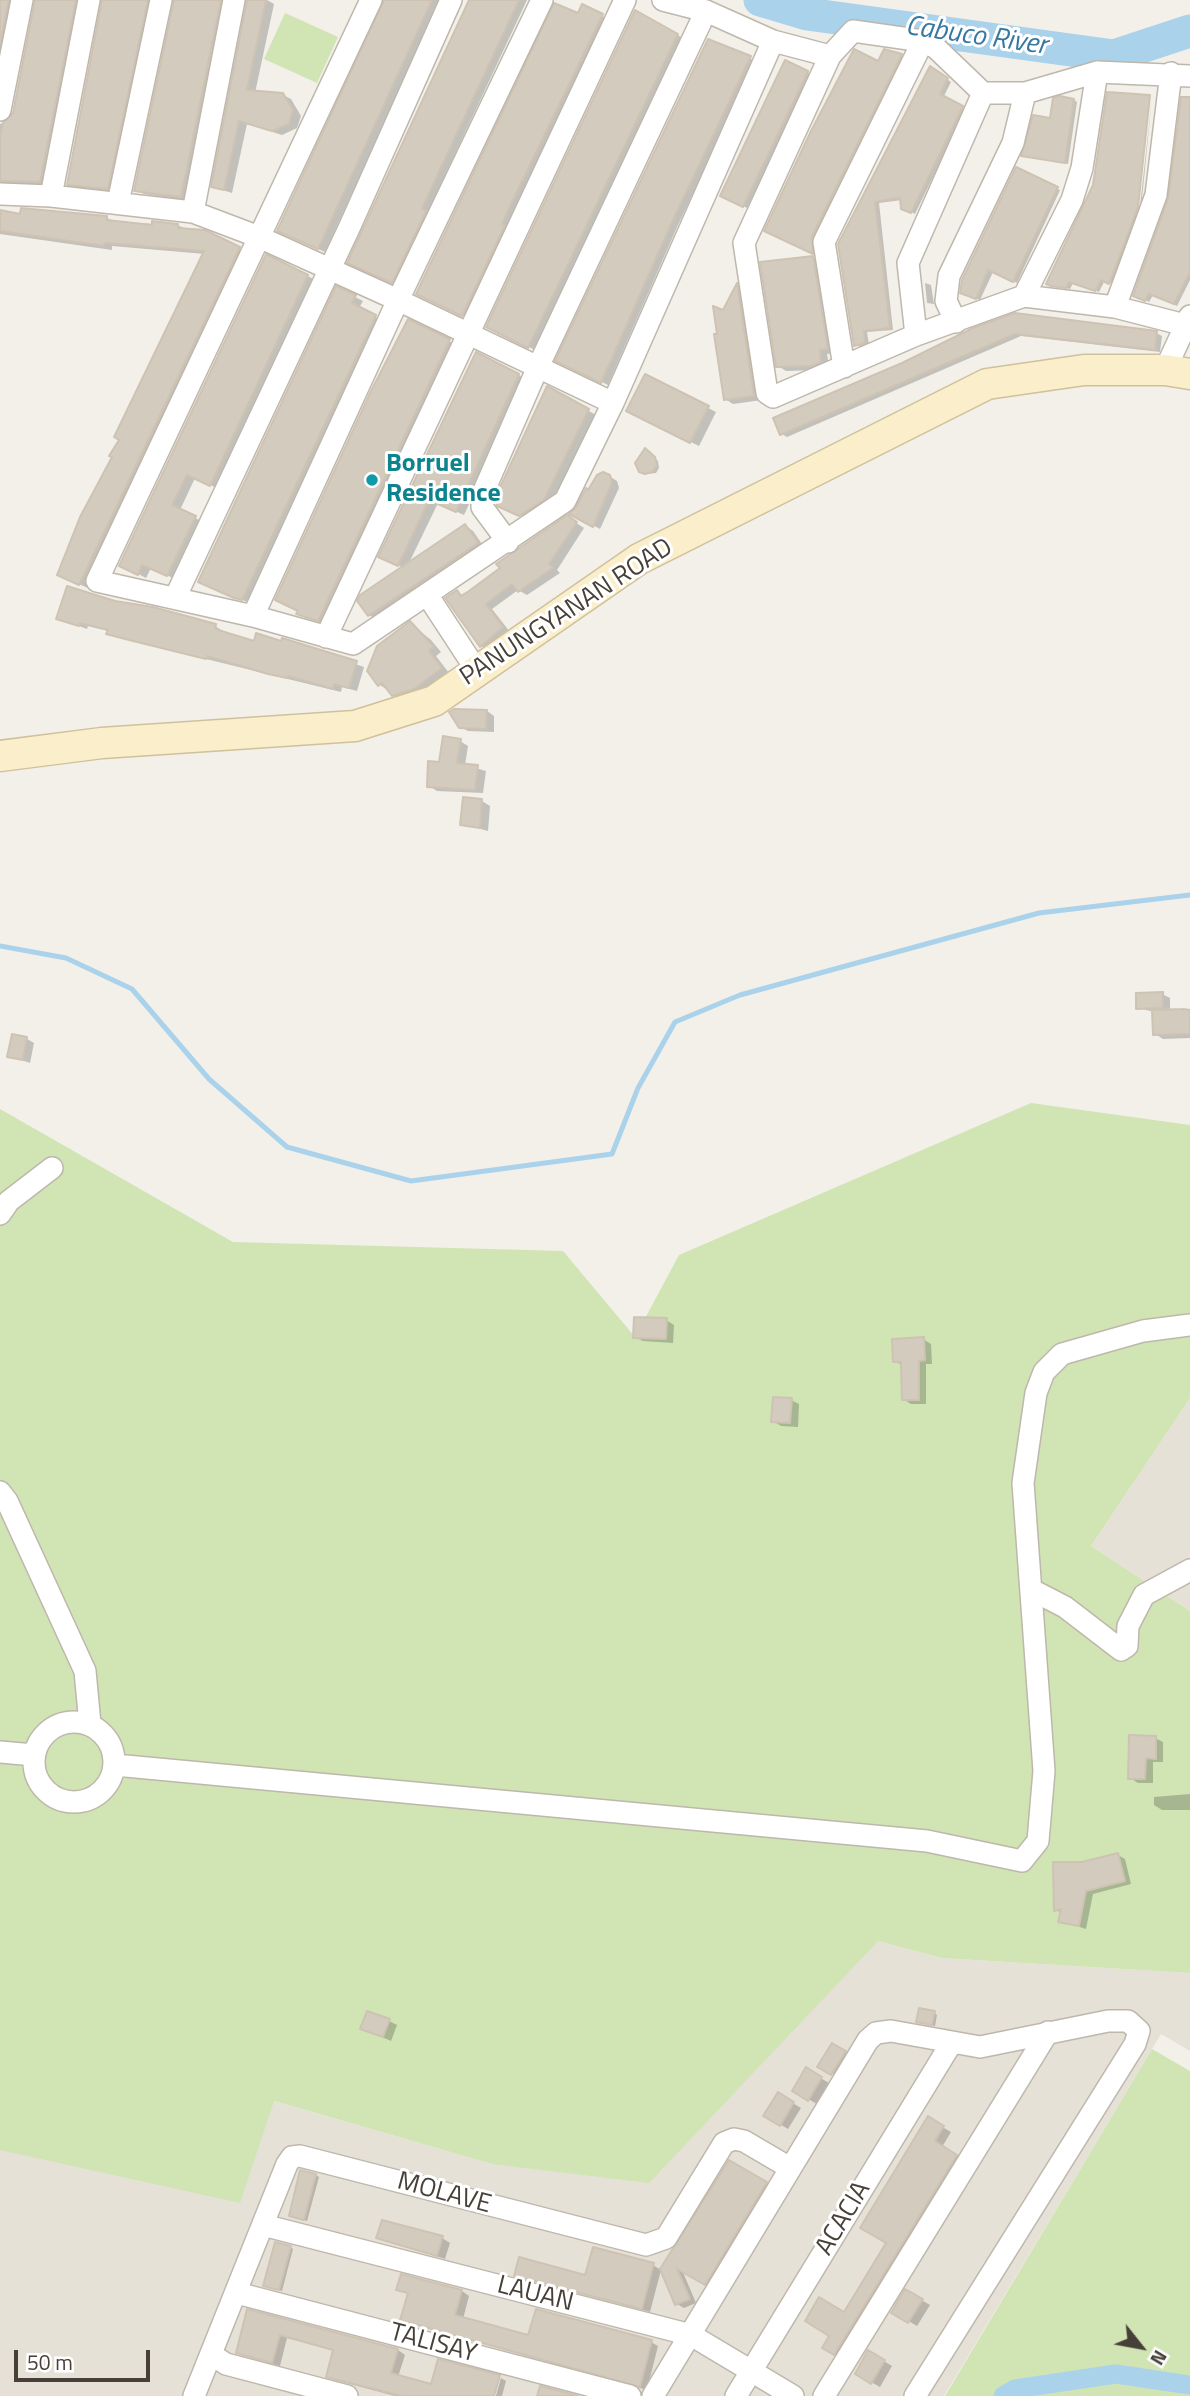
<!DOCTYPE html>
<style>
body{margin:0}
#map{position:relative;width:1190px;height:2396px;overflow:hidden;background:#f3f0e9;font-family:"Titillium Web",sans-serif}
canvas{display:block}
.north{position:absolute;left:1106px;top:2312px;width:70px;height:70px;-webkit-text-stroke:5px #fff;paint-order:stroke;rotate:121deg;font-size:19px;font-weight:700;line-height:28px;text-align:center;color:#464038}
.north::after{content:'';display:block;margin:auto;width:24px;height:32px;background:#464038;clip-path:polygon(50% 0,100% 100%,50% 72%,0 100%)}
.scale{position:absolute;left:14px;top:2350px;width:136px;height:32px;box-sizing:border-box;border:4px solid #464038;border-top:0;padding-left:9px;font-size:21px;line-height:24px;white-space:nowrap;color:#464038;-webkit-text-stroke:5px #fff;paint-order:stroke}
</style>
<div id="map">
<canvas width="1190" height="2396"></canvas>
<div class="north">N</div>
<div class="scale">50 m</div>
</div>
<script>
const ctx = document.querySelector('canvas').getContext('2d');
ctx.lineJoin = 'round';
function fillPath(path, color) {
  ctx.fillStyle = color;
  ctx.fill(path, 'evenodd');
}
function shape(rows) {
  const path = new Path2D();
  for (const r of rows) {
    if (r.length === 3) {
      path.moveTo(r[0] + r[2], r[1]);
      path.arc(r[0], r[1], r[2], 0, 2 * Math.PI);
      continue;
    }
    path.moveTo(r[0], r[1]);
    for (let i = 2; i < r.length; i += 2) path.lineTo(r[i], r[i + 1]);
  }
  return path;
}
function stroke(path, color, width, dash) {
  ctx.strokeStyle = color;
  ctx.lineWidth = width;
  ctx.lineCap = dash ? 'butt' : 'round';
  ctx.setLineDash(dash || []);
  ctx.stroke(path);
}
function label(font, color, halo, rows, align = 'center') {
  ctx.font = font + ' "Titillium Web",sans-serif';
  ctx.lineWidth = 6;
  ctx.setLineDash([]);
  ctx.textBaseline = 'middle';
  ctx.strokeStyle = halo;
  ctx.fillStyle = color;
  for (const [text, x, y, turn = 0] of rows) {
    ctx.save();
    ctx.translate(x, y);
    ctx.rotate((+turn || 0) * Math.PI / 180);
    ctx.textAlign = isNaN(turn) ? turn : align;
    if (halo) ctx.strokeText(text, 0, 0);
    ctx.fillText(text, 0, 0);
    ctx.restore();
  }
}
const residential = shape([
 [1190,1398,1190,1611,1091,1546],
 [878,1941,942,1958,1190,1973,1190,2051,1161,2034,944,2396,0,2396,0,2139,273,2101,492,2164,805,1994]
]);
const green = shape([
 [285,13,338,37,317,83,264,59],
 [1031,1103,1190,1125,1190,1398,1091,1546,1190,1611,1190,1973,942,1958,878,1941,649,2183,492,2164,274,2101,240,2203,0,2150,0,1109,233,1242,563,1251,635,1337,679,1255],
 [1152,2049,1190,2071,1190,2396,945,2396]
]);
const shadow = shape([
 [0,0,18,0,0,86],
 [36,0,86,0,48,186,10,184,0,183,0,124,11,121,15,113],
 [103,0,158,0,115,193,76,188,69,184],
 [176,0,224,0,189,201,144,194,136,190],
 [248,0,267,0,274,4,255,93,283,95,291,99,301,116,297,128,282,135,247,124,232,193,213,187],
 [386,0,441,0,325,252,285,234],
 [471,0,527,0,427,214,431,216,398,285,356,265],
 [583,6,608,19,469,318,424,297],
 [636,13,683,38,535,350,494,330],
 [709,41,756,61,678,225,608,385,563,363],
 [884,51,904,57,816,254,766,231],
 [786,62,811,74,747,208,722,195],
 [931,68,951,82,943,98,966,109,915,214,903,208,902,200,879,203,893,330,867,332,869,345,860,347,856,345,839,244],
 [1183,96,1190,97,1190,280,1177,306,1153,295,1149,302,1135,295,1171,197],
 [1148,97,1135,215,1138,216,1113,284,1105,280,1099,292,1073,283,1070,289,1051,285],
 [1152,98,1141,209,1139,215],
 [1074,100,1077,102,1068,164,1023,156],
 [1017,170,1060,190,1017,283,993,272,980,300,966,294],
 [0,212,22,216,107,218,115,222,177,225,247,253,88,588,67,579,121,439,205,254,112,246,112,250,0,234],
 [813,258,821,262,835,353,827,354,829,366,820,370,786,371,778,366],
 [306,275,315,280,219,489,195,478,180,510,203,522,175,579,151,568,146,578,129,569],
 [925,283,931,285,934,304,927,303],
 [738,285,744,289,762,400,733,404,725,399,724,313],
 [355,297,363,301,359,308,383,321,250,603,208,586],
 [974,330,1156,333,1162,336,1160,352,1021,336,787,437,782,434,903,365],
 [449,341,457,345,326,624,306,618,298,614],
 [516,373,526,380,464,515,438,503,408,565,466,526,473,531,484,547,377,620,369,615,404,568,380,556],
 [646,376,716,412,699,446,636,415],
 [548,388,596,415,551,503,528,519,498,502],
 [648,452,658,461,659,468,656,473,647,474,643,472],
 [609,476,617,481,619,488,600,529,572,514],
 [567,517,584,528,557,570,560,573,527,595,518,590,492,609,510,632,489,651,481,646,457,592,464,596],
 [115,603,215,626,223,631,223,633,255,643,282,643,283,640,364,667,357,691,342,687,341,692,116,637,109,631,88,626,87,629,58,618],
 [410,623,431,640,441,652,436,656,449,673,422,693,401,699,380,685,369,671],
 [487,711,494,716,494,732,468,731,460,727],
 [460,741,468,746,465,765,486,771,483,793,437,791,429,786,440,764],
 [482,801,490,806,488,831,462,824],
 [1162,994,1170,998,1170,1012,1190,1012,1190,1038,1163,1039,1155,1034,1154,1012,1138,1008],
 [27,1039,34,1043,30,1063,9,1056],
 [666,1320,674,1325,673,1343,643,1341,635,1337],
 [923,1339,931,1344,932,1364,926,1364,926,1404,911,1404,903,1399,903,1366,895,1361],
 [791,1400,799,1404,798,1427,781,1426,773,1421],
 [1155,1738,1163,1742,1163,1762,1153,1762,1153,1783,1138,1783,1130,1778],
 [1190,1794,1190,1810,1162,1810,1154,1805,1154,1797],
 [1118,1855,1125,1859,1131,1884,1093,1894,1086,1929,1060,1921,1062,1913,1056,1910,1083,1864],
 [934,2013,937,2015,935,2026,918,2021],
 [389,2021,397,2025,391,2041,362,2028],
 [832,2045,853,2057,840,2078,820,2066],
 [807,2070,829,2083,817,2104,794,2091],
 [779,2095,801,2108,788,2129,766,2116],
 [928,2119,951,2132,942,2147,964,2160,842,2358,824,2348,888,2242],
 [730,2162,773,2187,712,2288,682,2270,696,2303,684,2308,677,2304,662,2269],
 [316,2175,319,2177,307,2221,294,2217],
 [378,2237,442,2238,450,2243,445,2259],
 [290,2247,293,2249,282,2291,269,2287],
 [653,2265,661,2270,650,2312,516,2275,587,2277],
 [402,2276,462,2291,469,2296,463,2319,529,2338,651,2342,658,2346,647,2390,410,2323,402,2319,409,2294,398,2289],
 [906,2291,930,2305,917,2326,893,2312],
 [248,2311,398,2350,405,2355,398,2377,432,2386,492,2396,395,2396,335,2380,328,2376,335,2351,287,2338,280,2366,245,2356,238,2352],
 [869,2352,892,2366,880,2387,857,2374],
 [501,2378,506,2381,502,2396,496,2396]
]);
const stream = shape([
 [0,946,66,958,132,989,209,1079,287,1147,411,1181,612,1154,638,1088,675,1022,740,995,1039,913,1190,895]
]);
const canal = shape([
 [1003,2396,1015,2389,1116,2374,1190,2385]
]);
const river = shape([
 [760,0,807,14,1114,56,1190,31]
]);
const building = shape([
 [0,0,9,0,0,43,0,0],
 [35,0,76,0,40,182,0,181,0,136,3,123,13,113,35,0],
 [102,0,148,0,108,189,67,185,102,0],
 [174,0,221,0,181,197,134,191,174,0],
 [247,0,266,0,247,90,283,93,293,110,289,124,272,131,239,121,224,190,211,187,247,0],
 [384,0,432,0,318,249,277,231,384,0],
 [469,0,519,0,430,191,422,209,426,211,392,283,347,263,469,0],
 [554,3,578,13,582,4,603,14,511,204,502,224,505,225,462,316,416,294,554,3],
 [635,10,678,34,528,348,486,327,635,10],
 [708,39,751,56,672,222,601,383,555,361,708,39],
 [854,49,878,61,884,49,902,54,812,236,813,254,764,231,811,131,854,49],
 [785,60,808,71,743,207,720,196,785,60],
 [930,66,948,78,940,94,963,106,911,213,901,209,900,198,875,202,890,328,864,331,865,343,854,346,838,244,930,66],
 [1107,92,1150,95,1138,207,1109,284,1101,280,1095,291,1069,282,1066,288,1051,286,1046,284,1093,185,1107,92],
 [1060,96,1074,99,1065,163,1021,156,1033,115,1050,118,1053,98,1060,96],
 [1181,97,1190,97,1190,272,1174,304,1149,294,1145,301,1133,296,1168,199,1181,97],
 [1016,167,1058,187,1013,282,988,270,976,299,960,293,962,280,1016,167],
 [21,208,107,216,107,220,152,225,152,221,178,224,178,228,205,230,240,247,79,585,57,575,80,517,112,457,109,456,119,440,114,437,204,251,105,243,104,246,0,231,0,210,20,214,21,208],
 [266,254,308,275,210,486,187,475,172,505,196,516,167,576,142,565,138,575,119,566,266,254],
 [813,256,828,349,820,350,821,362,811,366,776,367,760,262,813,256],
 [737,283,754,396,724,400,714,334,717,334,713,306,723,310,737,283],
 [336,286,356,295,352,303,376,315,242,600,234,598,198,582,336,286],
 [1015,313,1157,331,1155,350,1015,334,780,435,773,418,902,363,973,328,1015,313],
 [408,319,450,339,318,621,296,614,298,611,275,600,371,391,408,319],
 [476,352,519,374,456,512,429,500,398,566,378,557,476,352],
 [645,374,709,406,690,443,626,411,645,374],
 [547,386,589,409,544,500,519,516,497,506,496,496,547,386],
 [645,448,655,457,657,465,652,472,645,474,639,472,635,463,645,448],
 [603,472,610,475,612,483,593,527,569,514,576,507,586,488,588,490,597,475,603,472],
 [567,515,577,522,549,564,553,568,518,592,512,584,486,604,503,627,480,647,445,598,457,590,461,596,469,591,500,568,496,564,567,515],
 [465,524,478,543,368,616,357,601,360,595,465,524],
 [67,586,115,601,153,607,216,624,215,629,254,641,256,633,281,641,282,638,357,661,349,688,334,684,333,689,288,676,287,678,268,674,207,656,206,659,129,640,106,634,108,630,80,623,79,626,56,619,67,586],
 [410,621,434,647,429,651,442,668,414,689,392,696,382,683,378,686,367,671,377,646,410,621],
 [454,709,487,710,486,729,459,728,449,712,454,709],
 [443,736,461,739,457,763,478,765,475,790,427,787,428,761,439,762,443,736],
 [463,797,482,799,480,828,460,825,463,797],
 [1163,992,1163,1008,1136,1009,1136,993,1163,992],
 [1183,1009,1190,1010,1190,1034,1153,1035,1152,1010,1183,1009],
 [12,1034,27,1037,23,1060,7,1057,12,1034],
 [634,1317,667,1318,666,1339,633,1338,634,1317],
 [924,1337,925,1360,919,1361,919,1400,902,1400,901,1362,893,1362,892,1339,924,1337],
 [773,1397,792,1398,790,1423,771,1422,773,1397],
 [1129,1735,1156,1736,1156,1759,1146,1758,1145,1779,1128,1779,1129,1735],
 [1118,1853,1125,1881,1086,1891,1079,1926,1058,1922,1061,1909,1054,1911,1053,1862,1082,1862,1118,1853],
 [919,2008,935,2011,932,2025,916,2022,919,2008],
 [367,2011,390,2019,383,2037,360,2029,367,2011],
 [832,2043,846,2051,831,2075,817,2067,832,2043],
 [806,2067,822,2077,808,2101,792,2091,806,2067],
 [778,2092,794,2102,780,2126,763,2116,778,2092],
 [928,2116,944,2126,935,2141,957,2155,834,2355,822,2348,829,2336,805,2321,819,2297,844,2312,886,2243,860,2228,928,2116],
 [729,2160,767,2182,705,2285,677,2269,690,2299,675,2305,660,2269,729,2160],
 [300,2170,316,2174,304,2220,289,2216,300,2170],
 [382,2220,443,2236,437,2256,376,2238,382,2220],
 [275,2242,291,2246,279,2290,263,2286,275,2242],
 [593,2247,654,2263,642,2309,514,2276,519,2257,585,2275,593,2247],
 [401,2274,462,2290,455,2315,528,2335,536,2309,652,2340,640,2387,400,2320,408,2293,396,2290,401,2274],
 [905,2289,923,2299,908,2323,891,2313,905,2289],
 [247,2309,398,2349,391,2373,431,2384,438,2359,500,2375,494,2396,402,2396,326,2377,333,2350,280,2335,272,2363,236,2353,247,2309],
 [868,2350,885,2360,871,2384,855,2374,868,2350],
 [540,2386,578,2396,537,2396,540,2386]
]);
const street = shape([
 [371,0,97,581,253,616,353,644,565,501,613,403,773,41],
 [663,0,706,11,773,41,830,56],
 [0,110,22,0],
 [0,194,51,196,193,212,259,237,398,300,613,403],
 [51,196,89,0],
 [118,203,161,0],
 [193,212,234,0],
 [1024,296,1072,200,1082,168,1097,72],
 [1115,307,1156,195,1171,73],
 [956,322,946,301,949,276,1013,143,1025,93],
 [1185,325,1115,307,1024,296,916,335,773,397,767,393,744,243,830,56,853,31,923,41,936,48,983,93,1025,93,1097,72,1190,76],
 [916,335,908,263,983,93],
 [844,367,824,242,923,41],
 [1165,370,1190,316],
 [508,542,482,507,483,493,538,367,706,11],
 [428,596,477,671],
 [175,598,350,226,451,0],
 [253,616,398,300,542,0],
 [326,637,625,0],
 [0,1214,9,1201,52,1168],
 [0,1492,7,1501,85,1671,90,1724],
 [1032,1590,1065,1607,1121,1650,1127,1646,1128,1626,1144,1595,1190,1570],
 [74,1762,40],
 [0,1752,34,1755],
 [115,1765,927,1841,1022,1861,1038,1841,1044,1771,1023,1483,1036,1393,1044,1372,1062,1354,1143,1331,1190,1325],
 [263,2225,691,2335,793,2396],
 [237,2293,630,2396],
 [212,2355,226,2364,347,2396],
 [194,2396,287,2164,292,2157,300,2156,646,2245,666,2238,724,2143,734,2139,744,2141,790,2168],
 [653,2396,868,2040,876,2033,891,2031,980,2047,1108,2021,1128,2021,1139,2031,1135,2044,915,2396],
 [736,2396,952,2042],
 [824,2396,1048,2032]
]);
const secondary = shape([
 [0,756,102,743,355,726,434,701,639,559,987,384,1084,370,1165,370,1190,374]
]);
const markers = [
 [372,480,7,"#0f9aa8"]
];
const cultureNames = [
 ["Borruel",386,465],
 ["Residence",386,495]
];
const streetNames = [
 ["PANUNGYANAN ROAD",567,613,-33],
 ["MOLAVE",444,2194,15],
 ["ACACIA",844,2219,-59],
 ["LAUAN",535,2295,14],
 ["TALISAY",433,2344,15]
];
const waterNames = [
 ["Cabuco River",976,37,8]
];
fillPath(residential, '#e6e1d7');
fillPath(green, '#d0e4b4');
fillPath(shadow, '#0003');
stroke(stream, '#aad2eb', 5);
stroke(canal, '#aad2eb', 19);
stroke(river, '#aad2eb', 33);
fillPath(building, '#d4cbbf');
stroke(building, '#cec3b3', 2);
stroke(street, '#beb7ac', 24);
stroke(secondary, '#cfc19b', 33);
stroke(street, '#fff', 21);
stroke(secondary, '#fbeecb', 30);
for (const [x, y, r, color] of markers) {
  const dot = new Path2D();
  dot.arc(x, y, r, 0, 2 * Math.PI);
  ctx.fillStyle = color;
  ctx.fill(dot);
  stroke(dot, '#fff', 2.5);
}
label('bold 26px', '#0d838f', '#fff', cultureNames, 'left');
label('26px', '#464038', '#fff', streetNames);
label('italic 28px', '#3678a2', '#fff', waterNames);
</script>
